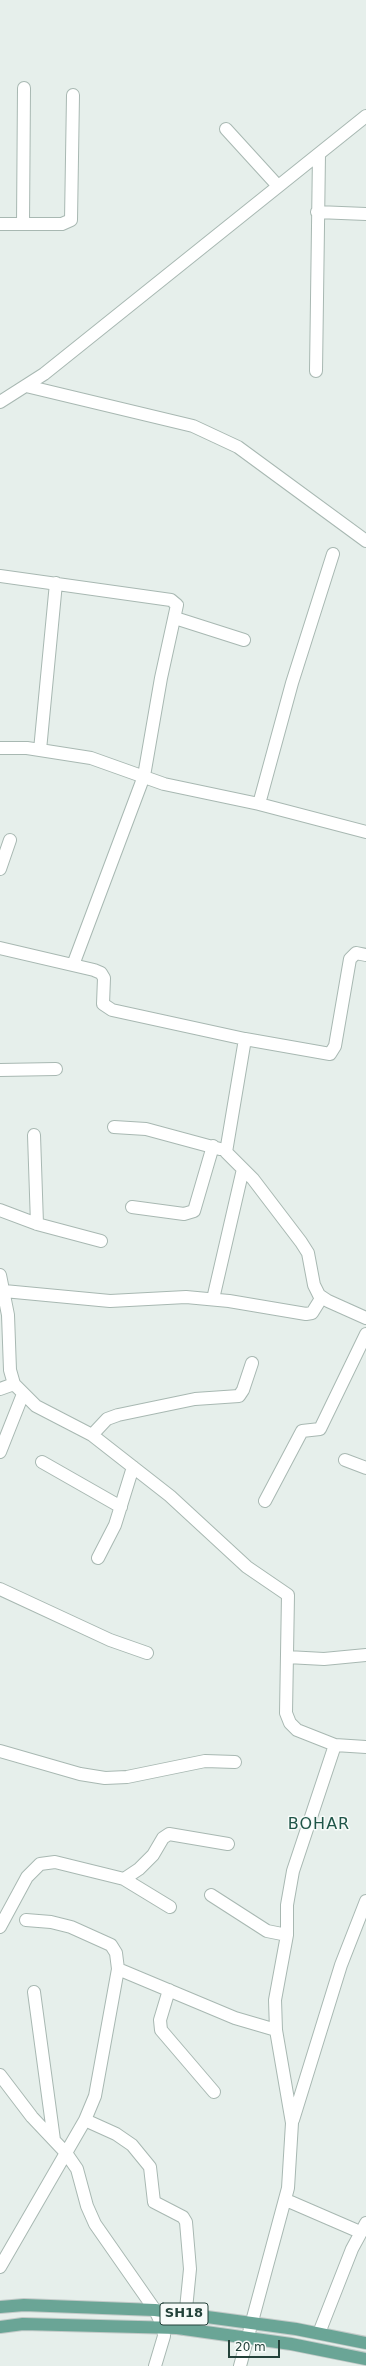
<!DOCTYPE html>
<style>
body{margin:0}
#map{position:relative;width:366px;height:2366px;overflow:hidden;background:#e6efeb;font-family:"DejaVu Sans",sans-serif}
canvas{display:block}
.scale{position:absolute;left:228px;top:2340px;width:52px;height:18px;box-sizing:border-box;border:2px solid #24423a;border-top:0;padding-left:5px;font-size:12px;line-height:14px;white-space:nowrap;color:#24423a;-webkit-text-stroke:3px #f7fbf9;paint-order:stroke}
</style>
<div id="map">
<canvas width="366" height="2366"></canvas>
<div class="scale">20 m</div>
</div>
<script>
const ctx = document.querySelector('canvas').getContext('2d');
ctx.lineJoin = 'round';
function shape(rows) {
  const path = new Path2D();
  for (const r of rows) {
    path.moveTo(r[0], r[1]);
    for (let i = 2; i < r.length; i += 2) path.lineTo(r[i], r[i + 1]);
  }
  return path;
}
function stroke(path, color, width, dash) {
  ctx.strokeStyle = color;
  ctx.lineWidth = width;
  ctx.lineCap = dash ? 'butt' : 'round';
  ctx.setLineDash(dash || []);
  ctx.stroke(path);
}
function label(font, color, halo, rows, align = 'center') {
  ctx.font = font + ' "DejaVu Sans",sans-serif';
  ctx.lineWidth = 3;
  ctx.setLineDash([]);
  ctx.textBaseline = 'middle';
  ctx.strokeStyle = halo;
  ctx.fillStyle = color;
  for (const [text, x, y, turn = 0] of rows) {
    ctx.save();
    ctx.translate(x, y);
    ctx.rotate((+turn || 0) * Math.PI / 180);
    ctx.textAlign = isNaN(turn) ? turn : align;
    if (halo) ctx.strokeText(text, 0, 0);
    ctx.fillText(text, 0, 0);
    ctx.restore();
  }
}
const minor = shape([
 [226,129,278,186],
 [317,212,366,214],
 [0,224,62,224,71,220,73,95],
 [23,224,24,88],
 [316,371,319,154],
 [26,386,193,426,238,447,366,541],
 [0,402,44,374,366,116],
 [0,576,171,600,177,605,161,678,144,776,73,965],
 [175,618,244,640],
 [0,748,27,748,91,758,164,784,259,804,366,832],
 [40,750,56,583],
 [259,804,292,683,333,554],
 [0,869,10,840],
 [0,948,94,970,101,973,104,978,103,1004,112,1010,245,1039,226,1152,253,1179,301,1242,308,1253,314,1285,319,1295,328,1301,366,1318],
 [245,1039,330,1054,335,1046,350,959,356,953,366,955],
 [0,1070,56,1069],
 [114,1127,146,1129,220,1149],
 [34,1135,37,1224],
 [132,1207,184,1214,194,1211,213,1146],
 [0,1210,37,1224,101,1241],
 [0,1275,8,1315,10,1370,14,1384,36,1406,92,1435,170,1496,247,1567,288,1595,286,1713,290,1723,297,1730,335,1745,293,1871,287,1905,287,1935,275,2000,276,2030,292,2123,288,2188,240,2366],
 [4,1291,110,1301,186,1297,229,1301,306,1314,312,1313,322,1297],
 [213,1299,243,1169],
 [0,1389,14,1384],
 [92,1435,107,1419,118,1415,195,1399,239,1396,243,1390,252,1363],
 [0,1452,23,1394],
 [345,1460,366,1468],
 [42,1462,121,1507],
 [265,1501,302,1431,320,1429,366,1334],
 [98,1558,115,1525,133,1467],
 [0,1589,110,1640,147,1653],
 [287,1657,324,1659,366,1655],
 [335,1745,366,1747],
 [0,1751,80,1774,105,1778,127,1777,205,1761,235,1762],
 [124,1879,170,1907],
 [211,1895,267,1931,287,1935],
 [26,1920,51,1922,71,1927,111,1945,116,1953,118,1969],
 [0,1927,27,1877,40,1864,55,1862,124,1879,139,1869,153,1855,163,1838,169,1834,228,1844],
 [169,1990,160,2020,161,2030,214,2092],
 [34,1992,54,2140],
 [0,2075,32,2117,66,2153,77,2169,87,2206,95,2224,155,2310,163,2327,164,2336,155,2366],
 [85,2120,116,2134,132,2145,150,2167,154,2202,183,2217,186,2222,190,2269,184,2329],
 [293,2120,341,1965,366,1901],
 [286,2200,360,2232],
 [0,2267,85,2120,95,2096,118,1969,235,2018,276,2030],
 [319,2333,352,2249,366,2223]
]);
const major = shape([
 [0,2307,24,2305,155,2310,296,2329,366,2343],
 [0,2327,23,2324,177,2328,291,2344,366,2359]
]);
const shields = [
 [184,2314,48]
];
const shieldNames = [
 ["SH18",184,2314]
];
const quarterNames = [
 ["BOHAR",319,1825]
];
stroke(minor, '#a8b8b2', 14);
stroke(major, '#c2cac8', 14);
stroke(minor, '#fff', 12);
stroke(major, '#6aa596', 12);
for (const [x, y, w] of shields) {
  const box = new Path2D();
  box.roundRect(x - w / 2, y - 11, w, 22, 3);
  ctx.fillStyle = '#f7fbf9';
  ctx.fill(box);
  stroke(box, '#24423a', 1);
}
label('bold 13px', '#24423a', null, shieldNames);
ctx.letterSpacing = '1px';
label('16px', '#1f5548', '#f7fbf9', quarterNames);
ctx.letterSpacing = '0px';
</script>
